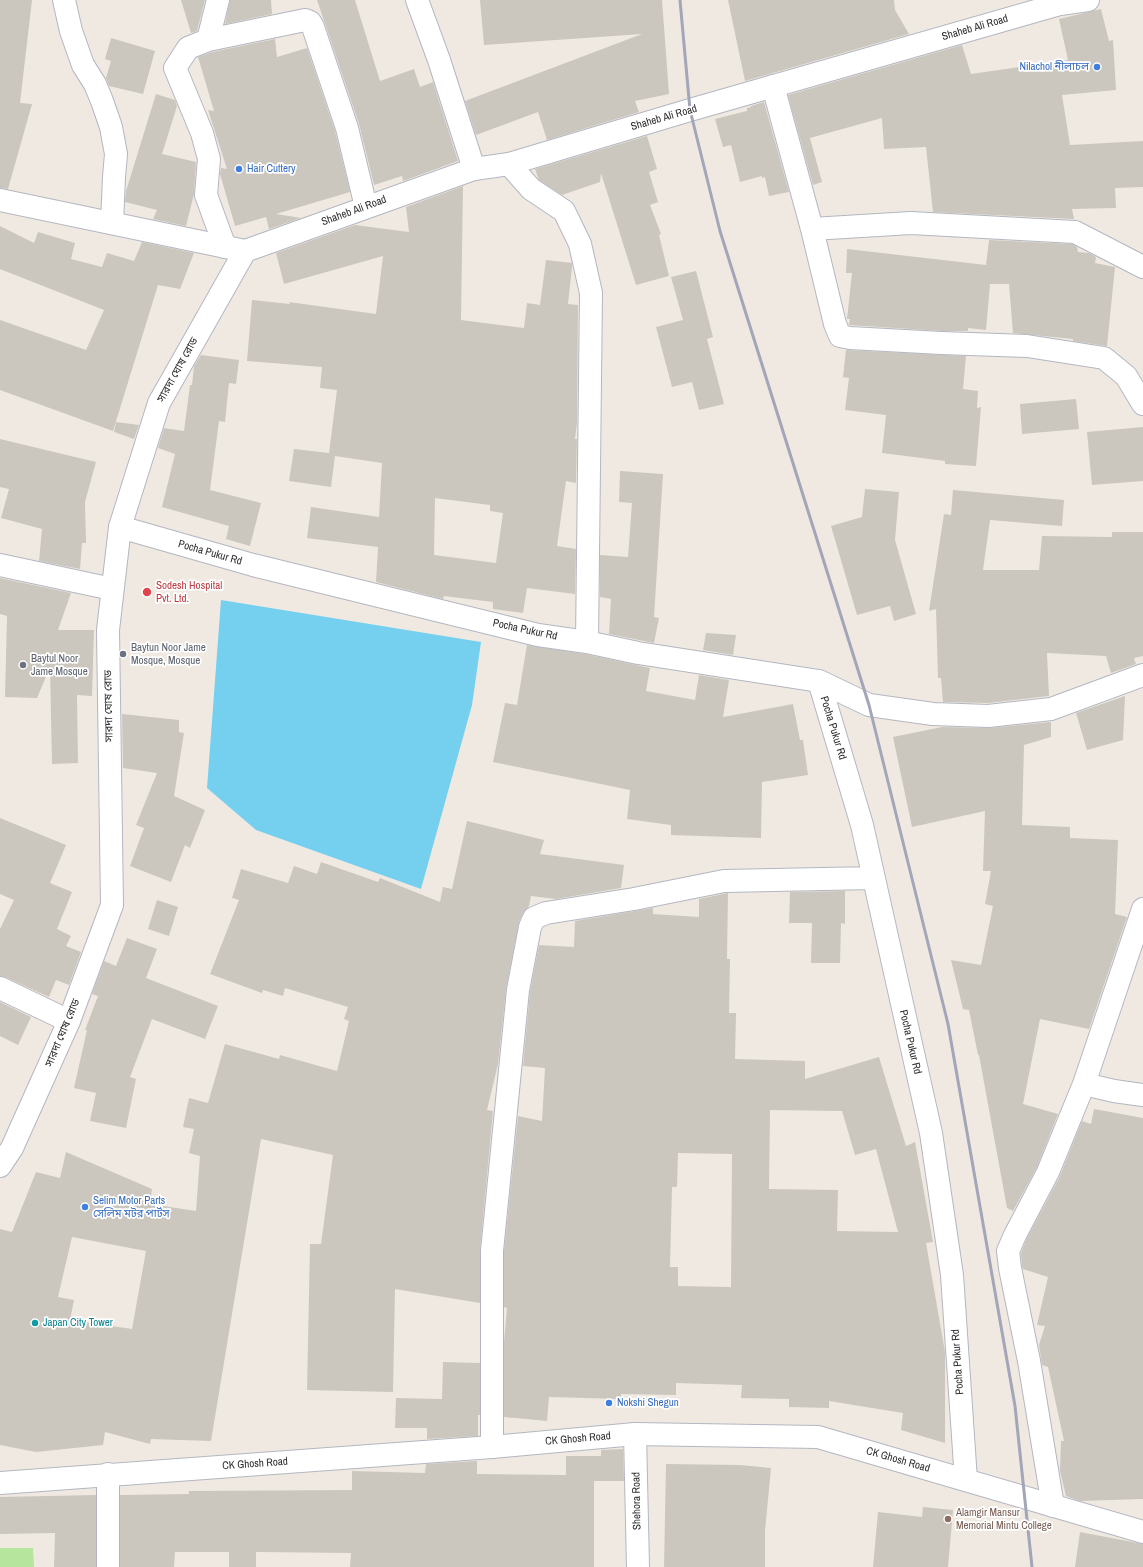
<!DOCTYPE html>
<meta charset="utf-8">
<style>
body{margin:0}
canvas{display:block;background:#efe9e1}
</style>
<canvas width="1143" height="1567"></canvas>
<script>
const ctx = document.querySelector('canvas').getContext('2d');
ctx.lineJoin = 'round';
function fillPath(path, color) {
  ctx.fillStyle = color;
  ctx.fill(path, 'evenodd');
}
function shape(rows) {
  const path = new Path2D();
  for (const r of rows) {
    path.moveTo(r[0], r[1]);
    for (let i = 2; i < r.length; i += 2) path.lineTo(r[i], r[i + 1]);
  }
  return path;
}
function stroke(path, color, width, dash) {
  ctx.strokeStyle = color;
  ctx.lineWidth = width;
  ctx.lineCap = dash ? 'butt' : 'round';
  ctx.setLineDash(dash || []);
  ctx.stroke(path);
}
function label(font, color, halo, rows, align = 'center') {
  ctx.font = font + ' "Archivo Narrow","Noto Sans Bengali",sans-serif';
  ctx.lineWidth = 3.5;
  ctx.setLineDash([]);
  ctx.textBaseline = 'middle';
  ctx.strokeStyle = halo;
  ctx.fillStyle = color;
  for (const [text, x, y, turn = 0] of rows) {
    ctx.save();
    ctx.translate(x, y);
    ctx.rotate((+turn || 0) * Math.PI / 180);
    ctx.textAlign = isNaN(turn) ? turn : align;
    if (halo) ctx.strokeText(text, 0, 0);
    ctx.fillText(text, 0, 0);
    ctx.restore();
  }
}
const green = shape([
 [0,1548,33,1548,34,1567,0,1567]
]);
const water = shape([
 [221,600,481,642,472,705,421,889,256,830,207,788]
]);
const building = shape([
 [0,0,32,0,20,103,32,104,8,189,0,188],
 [181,0,205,0,197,31,191,33],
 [230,0,271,0,272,14,225,24],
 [317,0,355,0,380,81,414,69,420,87,433,82,458,161,403,181,402,176,374,185,359,124],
 [480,0,662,0,669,94,635,101,639,112,547,140,538,112,476,135,465,101,642,34,484,45],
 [728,0,894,0,895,10,909,34,745,81],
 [1101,9,1109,41,1113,40,1116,90,1062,95,1070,145,1143,141,1143,187,1115,188,1116,208,1072,209,1074,219,933,212,926,147,884,149,882,118,810,138,822,182,813,185,788,95,962,45,971,74,1068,60,1059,19],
 [111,38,155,51,143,94,109,86,106,78,111,61,105,59],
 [275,39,277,57,307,48,335,131,350,192,276,214,301,218,269,229,266,217,235,226,220,174,221,168,227,169,208,110,214,111,198,57,212,52],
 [156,94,175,100,177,106,162,154,196,162,194,194,186,226,153,219,157,210,125,202,126,191],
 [764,102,789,192,769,196,765,177,762,178,762,176,740,182,731,145,723,147,715,119,747,111,747,108,751,107,751,106],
 [647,136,657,169,649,172,658,202,650,205,661,234,659,235,669,276,636,285,601,173,600,182,562,195,539,180,535,169],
 [463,186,461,320,524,328,527,303,540,305,546,260,572,263,572,267,568,304,578,305,577,423,575,439,577,439,576,483,566,481,557,546,576,549,575,594,527,588,523,613,493,609,493,602,444,596,443,599,376,582,378,547,307,538,311,507,379,517,382,463,335,456,331,487,289,481,294,449,329,453,337,390,320,388,322,367,247,361,252,300,290,304,289,302,376,314,383,256,284,284,276,253,355,225,409,232,406,207],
 [435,498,490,505,490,511,503,513,496,563,434,555],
 [0,226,34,243,38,232,75,243,71,259,102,267,107,253,134,261,142,242,194,253,180,289,158,285,113,431,0,390,0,320,86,350,104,310,0,269],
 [989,240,1072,244,1077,247,1078,252,1089,253,1096,257,1095,263,1115,267,1107,346,1073,341,1073,339,1013,333,1009,284,990,284,986,330,968,328,968,331,942,331,849,325,850,319,847,319,852,273,846,273,847,249,986,265],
 [696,271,713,337,707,339,724,404,699,410,692,382,672,387,656,327,683,320,671,277],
 [846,350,966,356,963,389,978,391,977,408,981,407,976,466,945,464,945,461,882,453,886,415,845,410,849,378,843,377],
 [201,355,239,360,236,384,229,383,225,422,219,421,210,490,261,503,250,546,226,539,229,526,162,507,175,454,158,448,164,428,184,431,190,385,192,385,194,366],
 [1076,399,1079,429,1022,434,1020,404],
 [116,422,139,425,134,439,114,432],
 [1143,427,1143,481,1092,485,1087,432],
 [0,439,96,462,85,502,86,543,82,543,80,569,39,561,42,529,1,518,9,489,0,487],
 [620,471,663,474,654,617,659,618,654,643,609,634,611,599,600,597,600,555,628,557,632,503,619,502],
 [865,489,899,492,895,540,916,614,894,621,890,606,857,615,831,526,862,517],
 [953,490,1064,500,1062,526,990,520,983,570,1039,570,1042,536,1112,537,1112,532,1143,532,1143,656,1134,658,1136,664,1111,673,1106,656,1047,653,1049,696,988,703,943,702,941,678,938,678,936,609,929,611,944,514,951,515],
 [0,578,71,593,58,630,94,630,92,696,77,695,78,763,52,764,50,667,37,698,5,697,7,616,0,614],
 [706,633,736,635,733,655,703,650],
 [527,645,585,654,650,668,646,691,695,700,699,675,729,680,723,717,793,704,800,740,803,740,808,775,762,782,761,838,671,835,671,825,627,819,630,790,493,762,505,703,517,705],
 [1125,696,1123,740,1087,750,1076,713],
 [122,714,179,720,179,732,184,733,174,796,205,810,190,848,185,845,171,882,130,866,144,828,136,825,157,773,123,768],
 [1051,722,1051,737,1024,745,1022,825,1070,827,1070,838,1118,840,1115,914,1127,917,1089,1029,1040,1019,1023,1104,1058,1114,1037,1167,1013,1211,1007,1208,979,1055,978,1055,969,1010,963,1009,951,960,981,965,993,906,985,904,991,871,983,871,985,811,912,827,893,737,942,727,989,728],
 [0,818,66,845,50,883,72,892,57,929,71,936,66,946,81,952,69,985,56,980,49,997,5,977,0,976,0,929,14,900,0,894],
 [467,821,544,840,540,854,624,865,621,888,556,899,531,896,529,906,523,913,519,922,506,989,498,1064,487,1110,493,1111,480,1250,480,1303,395,1289,393,1392,307,1390,310,1244,321,1244,333,1155,261,1139,211,1441,151,1439,150,1444,105,1432,103,1445,36,1452,0,1445,0,1229,12,1232,36,1172,60,1178,66,1152,152,1189,150,1204,196,1211,200,1156,189,1153,194,1129,183,1127,189,1098,208,1103,225,1044,279,1059,280,1055,337,1071,349,1021,344,1019,348,1007,285,988,283,996,263,990,262,993,210,974,239,900,232,898,241,869,288,883,294,866,317,874,321,862,378,882,380,878,440,902,443,887,452,889],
 [72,1237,146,1251,132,1329,70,1320,74,1300,58,1297],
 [845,891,845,924,841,923,840,963,811,963,812,923,789,923,790,892],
 [728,893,727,959,730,959,729,1013,736,1013,735,1059,805,1061,805,1079,879,1057,906,1146,915,1142,933,1242,926,1243,945,1352,945,1443,901,1430,903,1413,829,1401,829,1408,789,1407,789,1399,741,1398,742,1385,676,1383,676,1395,621,1394,621,1399,549,1397,547,1421,504,1417,504,1342,507,1308,504,1307,504,1252,518,1116,542,1121,545,1068,523,1066,530,992,539,945,574,947,575,921,653,908,653,914,699,917,699,899],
 [770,1110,842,1111,855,1155,876,1149,898,1232,837,1231,838,1190,769,1189],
 [678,1153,732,1154,731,1287,678,1286,678,1267,670,1267,672,1187,677,1187],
 [157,900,178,907,169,936,148,929],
 [127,938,157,949,146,978,218,1006,205,1039,152,1019,130,1077,136,1079,126,1128,90,1121,96,1093,74,1088,87,1030,85,1030,98,996,92,994,104,961,116,966],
 [0,1002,31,1017,18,1045,0,1036],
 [1094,1109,1143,1118,1143,1499,1080,1501,1066,1496,1060,1471,1061,1441,1064,1441,1048,1367,1042,1365,1039,1345,1045,1326,1037,1325,1048,1277,1023,1269,1022,1266,1021,1253,1026,1240,1059,1178,1082,1121,1091,1124],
 [443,1362,480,1363,480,1415,478,1415,478,1436,427,1439,427,1428,395,1428,396,1398,442,1399],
 [623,1449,624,1481,594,1481,594,1567,350,1567,351,1553,256,1552,256,1567,229,1567,229,1552,175,1552,174,1567,120,1567,120,1495,189,1494,189,1491,352,1490,352,1471,425,1473,426,1464,477,1461,477,1474,566,1475,566,1456,601,1456,601,1450],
 [666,1464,740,1465,771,1468,765,1531,765,1567,664,1567],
 [96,1495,96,1567,54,1567,55,1533,0,1534,0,1497],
 [923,1507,953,1510,948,1567,873,1567,878,1512,922,1517],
 [1080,1532,1143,1544,1143,1567,1075,1567]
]);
const street = shape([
 [64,0,71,31,83,65,95,84,102,101,111,127,116,154,114,177,112,223],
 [417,0,439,60,474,169],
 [208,40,218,0],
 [773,86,812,229,835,324,840,336,850,338,941,343,1027,346,1104,358,1126,376,1143,404],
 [509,164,531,189,564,211,580,244,591,293,587,642],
 [812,229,911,223,1075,232,1143,267],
 [225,247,206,195,209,159,202,133,175,68,188,48,208,40,305,20,310,22,313,27,347,128,366,207],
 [120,527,253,565,538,635,587,642,638,653,819,681,869,705,933,714,988,716,1051,709,1143,675],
 [0,565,112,589],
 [819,681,862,825,931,1133,952,1275,966,1480],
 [0,988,69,1021],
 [1084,1084,1143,909],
 [635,1434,638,1567],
 [492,1447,492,1251,518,990,530,927,534,918,546,913,634,899,724,881,873,878],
 [108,1474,108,1567],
 [1053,1506,1029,1361,1010,1268,1008,1251,1015,1235,1048,1172,1084,1084,1114,1091,1143,1095]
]);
const secondary = shape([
 [0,200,245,251],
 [245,251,474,169,509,164,690,110,1060,4,1088,0],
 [0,1166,12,1148,69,1021,112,905,108,630,120,527,159,403,245,251],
 [0,1483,492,1447,635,1434,818,1437,1143,1532]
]);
const rail = shape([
 [680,0,690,110,720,231,869,705,948,1024,1015,1406,1032,1567]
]);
const markers = [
 [1097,67,4,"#3f7fe0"],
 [239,169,4,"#3f7fe0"],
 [147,592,5,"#e0444e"],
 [123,654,4,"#6b7280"],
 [23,665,4,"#6b7280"],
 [85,1207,4,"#3f7fe0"],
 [35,1323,4,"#0f9aa8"],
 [609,1403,4,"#3f7fe0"],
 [948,1519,4,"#8d6e63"]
];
const streetNames = [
 ["Shaheb Ali Road",975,28,-16],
 ["Shaheb Ali Road",664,118,-16],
 ["Shaheb Ali Road",354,211,-20],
 ["সারদা ঘোষ রোড",178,370,-61],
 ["Pocha Pukur Rd",210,553,16],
 ["Pocha Pukur Rd",525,630,12],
 ["সারদা ঘোষ রোড",109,706,-91],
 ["Pocha Pukur Rd",833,728,73],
 ["সারদা ঘোষ রোড",63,1033,-67],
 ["Pocha Pukur Rd",910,1042,77],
 ["Pocha Pukur Rd",958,1362,-94],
 ["CK Ghosh Road",578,1439,-5],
 ["CK Ghosh Road",898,1460,16],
 ["CK Ghosh Road",255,1464,-4],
 ["Shehora Road",637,1501,-91]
];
const shopNames = [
 ["Nilachol নীলাচল",1089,67,"right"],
 ["Hair Cuttery",247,169],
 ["Selim Motor Parts",93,1201],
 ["সেলিম মটর পার্টস",93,1214],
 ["Nokshi Shegun",617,1403]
];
const healthNames = [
 ["Sodesh Hospital",156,586],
 ["Pvt. Ltd.",156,599]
];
const worshipNames = [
 ["Baytun Noor Jame",131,648],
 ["Mosque, Mosque",131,661],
 ["Baytul Noor",31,659],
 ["Jame Mosque",31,672]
];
const cultureNames = [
 ["Japan City Tower",43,1323]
];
const educationNames = [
 ["Alamgir Mansur",956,1513],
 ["Memorial Mintu College",956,1526]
];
fillPath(green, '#b6e59e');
fillPath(water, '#75d0f0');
fillPath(building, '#cbc7bf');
stroke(street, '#b4b7c1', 24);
stroke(secondary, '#b4b7c1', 24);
stroke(street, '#fff', 22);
stroke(secondary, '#fff', 22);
stroke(rail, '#a3a6b8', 3);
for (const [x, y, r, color] of markers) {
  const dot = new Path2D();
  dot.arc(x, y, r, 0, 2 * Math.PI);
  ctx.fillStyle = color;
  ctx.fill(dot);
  stroke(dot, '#fff', 1.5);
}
label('11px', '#2e2e2e', '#fff', streetNames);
label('11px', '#366cbe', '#fff', shopNames, 'left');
label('11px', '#be3a42', '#fff', healthNames, 'left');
label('11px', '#5b616d', '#fff', worshipNames, 'left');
label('11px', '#0d838f', '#fff', cultureNames, 'left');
label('11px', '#785e54', '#fff', educationNames, 'left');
</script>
